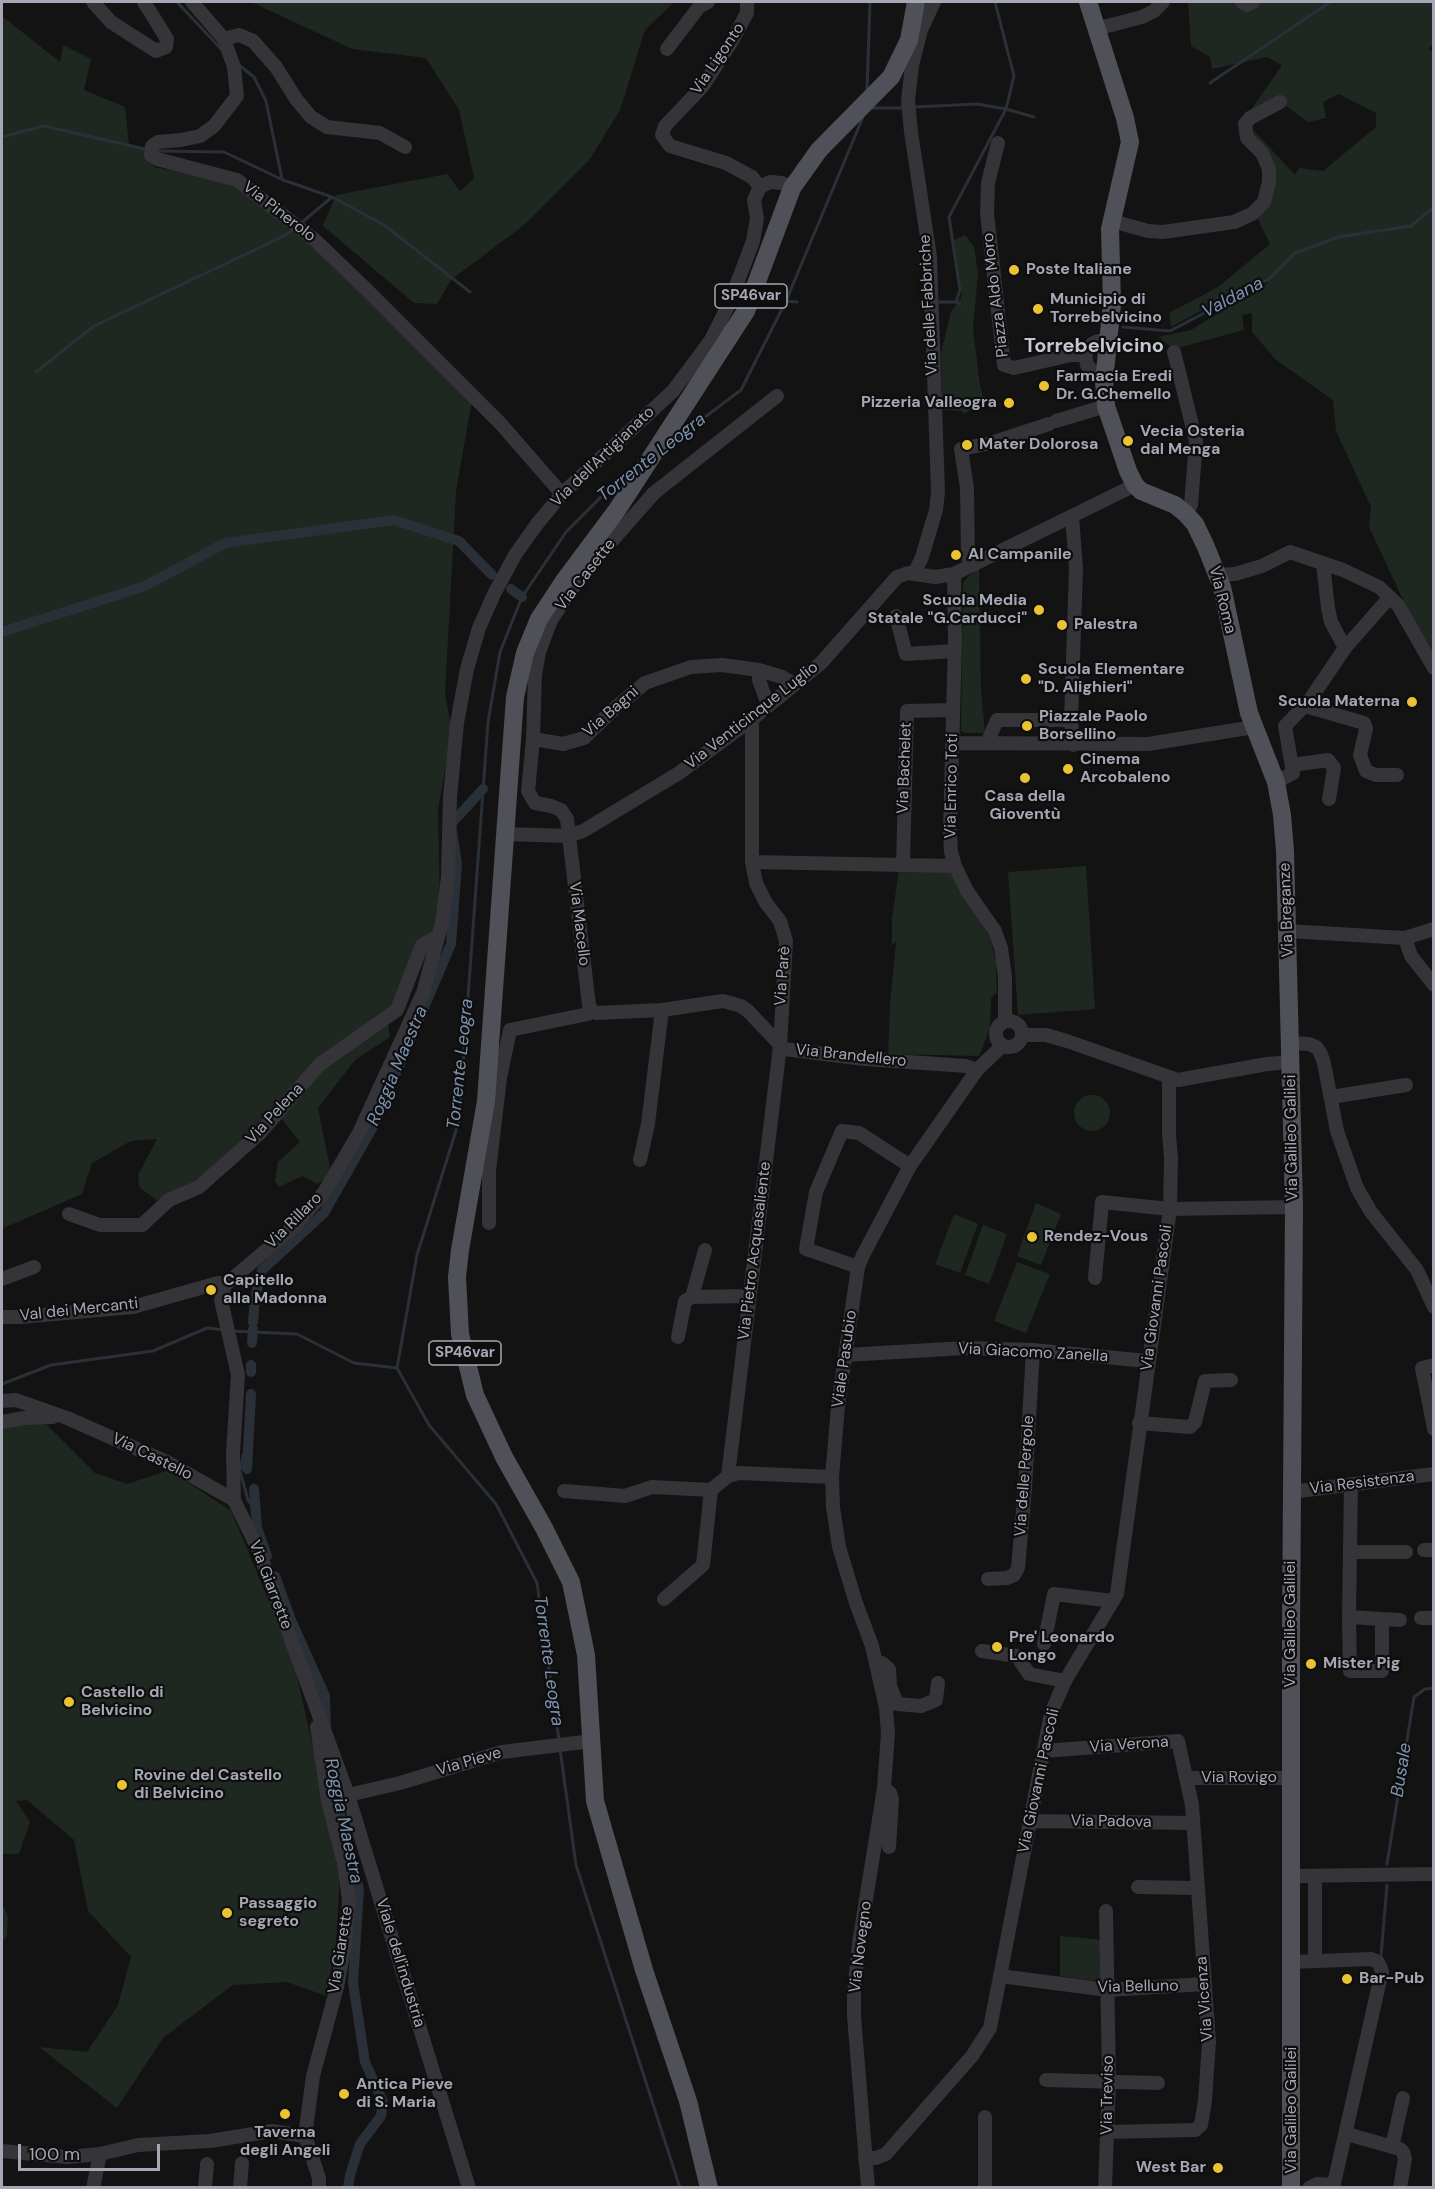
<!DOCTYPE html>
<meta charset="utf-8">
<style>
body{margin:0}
#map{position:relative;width:1435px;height:2189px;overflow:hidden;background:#131314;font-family:"DM Sans",sans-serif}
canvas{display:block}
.frame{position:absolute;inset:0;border:3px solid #a5a8b4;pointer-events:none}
.scale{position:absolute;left:18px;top:2144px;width:142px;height:27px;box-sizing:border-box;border:3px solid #a5a8b4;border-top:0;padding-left:8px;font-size:18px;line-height:21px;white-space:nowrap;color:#a5a8b4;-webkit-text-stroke:4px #0e0e0f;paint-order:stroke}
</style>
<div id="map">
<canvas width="1435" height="2189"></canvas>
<div class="frame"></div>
<div class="scale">100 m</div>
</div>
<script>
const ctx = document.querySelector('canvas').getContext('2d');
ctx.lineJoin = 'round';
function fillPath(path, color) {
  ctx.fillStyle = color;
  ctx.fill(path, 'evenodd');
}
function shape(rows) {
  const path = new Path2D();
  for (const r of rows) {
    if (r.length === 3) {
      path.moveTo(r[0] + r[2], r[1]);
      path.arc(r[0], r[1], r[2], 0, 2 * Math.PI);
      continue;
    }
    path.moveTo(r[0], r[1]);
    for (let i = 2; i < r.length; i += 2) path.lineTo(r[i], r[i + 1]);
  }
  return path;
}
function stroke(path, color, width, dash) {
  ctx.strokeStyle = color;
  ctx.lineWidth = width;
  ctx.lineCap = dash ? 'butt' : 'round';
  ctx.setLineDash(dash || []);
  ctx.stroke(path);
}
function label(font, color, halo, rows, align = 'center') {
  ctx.font = font + ' "DM Sans",sans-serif';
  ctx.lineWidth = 4.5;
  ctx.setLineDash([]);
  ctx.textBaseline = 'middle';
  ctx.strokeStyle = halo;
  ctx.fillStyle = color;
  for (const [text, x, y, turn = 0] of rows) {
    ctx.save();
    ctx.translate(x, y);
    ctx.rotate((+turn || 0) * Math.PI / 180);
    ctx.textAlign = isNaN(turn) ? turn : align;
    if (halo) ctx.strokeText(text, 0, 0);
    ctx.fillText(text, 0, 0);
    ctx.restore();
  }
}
const green = shape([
 [251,2,674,2,645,30,620,110,590,159,524,225,451,280,437,304,414,303,323,226,336,195,447,174,460,191,474,178,459,110,426,58,352,49],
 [1188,2,1433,2,1433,44,1428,49,1434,53,1433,664,1369,527,1371,507,1336,431,1333,400,1276,360,1252,332,1252,313,1242,315,1244,330,1174,349,1158,337,1191,330,1269,282,1259,279,1171,327,1169,313,1218,287,1270,244,1254,211,1268,169,1245,121,1295,175,1299,168,1323,171,1376,127,1376,113,1339,94,1323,102,1326,118,1308,122,1278,100,1248,114,1282,65,1267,57,1212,69,1210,57,1191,46],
 [2,16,60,62,63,45,91,59,84,90,125,107,129,146,144,150,154,167,228,181,306,238,472,400,456,491,445,695,452,731,438,809,440,906,431,951,410,964,392,1013,309,1067,250,1148,159,1202,139,1187,138,1175,157,1139,131,1141,92,1163,82,1194,6,1227,2,1230],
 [965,235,974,247,978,273,973,328,980,385,984,401,964,414,962,411,944,410,941,402,942,388,941,353,951,312,962,296,954,240],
 [979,568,981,691,985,732,983,733,965,733,961,731,963,583,969,576],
 [1086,866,1095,1009,1018,1015,1008,872],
 [899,869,945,870,952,874,990,937,996,963,997,992,991,998,990,1028,979,1056,888,1054,890,1003,896,942,892,945,892,919],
 [388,1022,390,1037,355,1060,318,1108,330,1168,325,1178,318,1184,302,1176,279,1187,275,1181,278,1162,300,1142,281,1118,307,1076],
 [1092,1113,18],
 [1036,1203,1061,1214,1041,1265,1017,1256],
 [954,1214,978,1224,960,1273,935,1264],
 [983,1225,1007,1234,989,1284,965,1275],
 [1017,1262,1050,1274,1026,1333,994,1321],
 [40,1418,95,1473,127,1484,169,1470,231,1511,293,1658,340,1869,336,1945,326,1996,287,1982,233,1985,163,2038,117,2108,39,2047,87,2052,118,2005,131,1957,88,1911,74,1840,27,1800,16,1801,30,1822,19,1854,2,1854,2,1423],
 [2,1903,8,1917,7,1936,2,1942],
 [1060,1936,1104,1940,1105,1982,1060,1976]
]);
const stream = shape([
 [177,2,221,49],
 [239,65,254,77,266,101,282,179],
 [1210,83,1330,2],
 [867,90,870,2],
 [914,107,977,104,1006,109,1034,117],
 [871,108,904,108],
 [2,137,44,126,149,150],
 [155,151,224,152,283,180,332,197,384,225,470,292],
 [300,224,332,197],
 [786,301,797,302],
 [936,302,956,302,960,304],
 [956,302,960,290,949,217,1006,109,1014,76,995,2],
 [1123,327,1170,331,1269,279,1295,253,1338,237,1411,226,1434,207],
 [36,372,94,326,282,237,293,230],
 [669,444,741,390,786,301,863,117],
 [231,1331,297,1334,354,1363,397,1368],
 [2,1384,51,1365,153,1351,207,1328,225,1330],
 [248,1447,243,1456,240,1471,248,1500,255,1509],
 [559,1740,537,1583,496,1504,429,1425,397,1368,417,1255,459,1121,488,722,500,652,522,597,566,532,607,491,633,471],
 [560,1749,576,1865,680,2188],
 [1387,1864,1414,1697,1425,1689,1434,1688],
 [1381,1956,1387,1885]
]);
const canal = shape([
 [511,589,522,597],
 [2,632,145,586,225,543,394,520,459,541,492,575],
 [253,1322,255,1297,262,1270,324,1213,374,1125,451,944,457,864,451,824,483,789],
 [252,1343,253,1329],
 [251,1372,251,1365],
 [247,1469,251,1394],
 [254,1489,257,1528,267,1556],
 [275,1576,291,1620,325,1696,326,1728],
 [329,1770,359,1889,353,1983,365,2062,383,2102,381,2116,360,2144,350,2175,348,2188]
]);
const minor = shape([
 [93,2,111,22,156,51,166,47,167,39,144,2],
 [192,2,224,39,234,67,237,96,214,126,200,136,181,140,158,142,152,146,151,155,157,159,237,180,315,240,367,290,500,423,562,494],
 [747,2,747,13,732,41,703,86,665,126,662,135,670,146,726,163,752,177,760,187],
 [1242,2,1247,5,1253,2],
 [1096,29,1142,17,1154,11,1163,2],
 [224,39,239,35,253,41,276,67,296,99,311,117,327,127,380,133,405,147],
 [667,49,699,7,708,2],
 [998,143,988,183,987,213,1004,365,1014,368,1071,355,1085,355],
 [1112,221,1148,231,1163,232,1234,222,1252,214,1264,202,1269,182,1269,169,1262,153,1247,138,1245,124,1250,118,1280,102],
 [1174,352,1196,441,1191,505,1185,513],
 [1105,374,1092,371,1087,365,1085,355,1092,344,1098,341,1108,342],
 [1056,421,1106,406],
 [1072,517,1076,568,1071,720,1073,745],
 [1323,564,1328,608,1331,622,1345,648],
 [974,565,968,558,967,488,961,449,991,443,1049,424],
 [914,574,922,557,936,510,938,492,930,257,911,132,908,101,912,65,921,30,934,2],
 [954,574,955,640,950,832,951,852,955,866,967,891,995,931,1001,948,1005,977,1005,1021],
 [1218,575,1235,574,1262,566,1290,552,1343,570,1379,587,1398,605,1434,668],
 [896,616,906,654,955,651],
 [759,670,759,680,768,705],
 [1305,706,1364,723,1366,729,1360,755,1366,771,1376,775,1397,775],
 [752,719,752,862,955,866],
 [533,739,563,744,584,738,615,708,645,683,691,667,722,665,759,670,782,677,794,684],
 [953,743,1148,744,1254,727],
 [987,743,997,720,1071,720],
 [1292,765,1328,760,1334,768,1329,799],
 [1276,782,1293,773,1285,726,1309,701,1345,648,1389,598],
 [507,834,568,836,583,831,679,773,752,719,821,663,897,577,908,573,935,577,954,574,1135,485],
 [903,864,907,711,952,710],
 [1287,931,1405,938,1411,956,1434,985],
 [1405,938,1434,929],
 [592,1011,589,1005,567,819,561,810,551,806,535,803,528,791,533,739,535,675,539,652,551,620,580,577,654,493,777,396],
 [1009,1034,13],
 [1022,1035,1046,1035,1067,1041,1178,1080,1267,1064,1291,1062],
 [1290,1043,1309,1044,1316,1047,1320,1052,1324,1063,1337,1131,1357,1188,1371,1212,1417,1270,1434,1307],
 [1331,1097,1406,1085],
 [640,1160,648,1124,662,1010],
 [69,1214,100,1225,142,1225,169,1200,199,1187,260,1133,320,1064,397,1010,422,945,438,936],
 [489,1223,489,1171,500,1078,510,1030,588,1014,592,1011,597,1013,662,1010,723,1001,741,1006,748,1011,784,1049,865,1059,966,1066,977,1070],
 [705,1250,692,1297,749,1296],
 [858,1267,806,1249,816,1192,842,1131,859,1133,910,1166],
 [1095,1278,1102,1202,1170,1209,1294,1207],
 [2,1279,34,1267],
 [2,1317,20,1317,133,1307,218,1283,225,1285],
 [678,1337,685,1301,692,1297],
 [846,1355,965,1348,1033,1350,1147,1361],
 [1434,1365,1422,1368,1434,1429],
 [2,1401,16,1400,67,1418,169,1463,234,1500],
 [2,1422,24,1418,53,1417],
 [1139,1423,1190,1427,1195,1422,1205,1381,1231,1380],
 [728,1476,780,1046,786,941,780,921,766,903,756,883,752,862],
 [564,1491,625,1496,652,1487,711,1490],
 [1291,1492,1434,1474],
 [1424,1550,1434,1550],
 [1351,1552,1406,1552],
 [988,1579,1007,1578,1014,1575,1018,1568,1025,1488,1033,1350],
 [664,1599,703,1565,711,1490,728,1476,739,1473,832,1477],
 [1349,1617,1382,1619,1382,1671,1350,1671,1349,1617,1351,1484],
 [1421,1618,1434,1618],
 [1382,1619,1400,1620],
 [1044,1644,1054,1594,1113,1601],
 [982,1651,1017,1656,1029,1674,1065,1681],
 [876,1664,882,1663,889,1669,890,1686,897,1704,921,1706,936,1700,938,1683],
 [317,1727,328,1801,344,1863,349,1900,345,1945,337,1987,313,2076,305,2136,319,2178,319,2188],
 [1043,1751,1178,1741,1192,1805,1209,2042,1205,2101,1201,2125,1195,2130,1108,2132],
 [1187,1778,1292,1778],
 [884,1788,890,1793,892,1800,889,1847],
 [348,1795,400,1783,502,1752,592,1741],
 [1029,1821,1193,1823],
 [1292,1876,1434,1874],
 [1138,1887,1197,1888],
 [1315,1960,1315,1876],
 [1291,1962,1371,1959,1378,1962,1382,1971,1333,2188],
 [1000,1976,1108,1990,1204,1984],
 [1046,2080,1158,2083],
 [1347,2134,1400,2149,1403,2152,1405,2159,1400,2188],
 [1392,2147,1403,2098],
 [2,2151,67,2157,100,2154,138,2145,210,2141,272,2131,305,2136],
 [865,2158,876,2158,886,2154,972,2056,990,2028,1051,1713,1065,1681,1117,1594,1170,1209,1171,1158,1169,1134,1169,1078],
 [93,2188,100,2154],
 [205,2188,207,2164],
 [240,2188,242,2163],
 [469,2188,348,1795,258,1549,234,1500,233,1453,238,1375,221,1300,225,1285,292,1228,323,1194,359,1133,423,993,442,923,448,877,450,797,457,723,467,669,479,628,494,594,515,555,537,524,562,494,673,391,711,340,730,302,753,241,757,219,754,200,760,187,770,182,782,183,792,188],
 [868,2188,854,2016,854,1993,859,1943,884,1788,888,1733,886,1708,872,1646,856,1603,839,1547,833,1507,832,1477,838,1406,858,1267,863,1255,910,1166,977,1070,1002,1046],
 [985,2188,985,2117],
 [1105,2188,1109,2080,1106,1911],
 [1309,2188,1317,2184,1334,2185]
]);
const major = shape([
 [1088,2,1125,118,1130,142,1110,229,1112,304,1104,381,1106,406,1128,471,1135,485,1141,491,1175,505,1185,513,1195,524,1206,547,1222,587,1249,713,1276,782,1282,815,1285,851,1294,1207,1291,1632,1291,2188],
 [709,2188,688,2101,644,1970,595,1801,586,1655,571,1582,544,1528,504,1457,475,1395,460,1334,457,1277,460,1250,486,1101,515,697,525,653,539,619,564,581,617,510,746,311,792,188,819,150,891,77,909,40,916,2]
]);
const markers = [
 [1014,270,6,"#ebc234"],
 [1038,309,6,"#ebc234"],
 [1044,386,6,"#ebc234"],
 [1009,403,6,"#ebc234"],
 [1128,441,6,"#ebc234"],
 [967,445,6,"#ebc234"],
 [956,555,6,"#ebc234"],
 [1039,610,6,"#ebc234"],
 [1062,625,6,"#ebc234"],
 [1026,679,6,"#ebc234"],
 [1412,702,6,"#ebc234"],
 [1027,726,6,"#ebc234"],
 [1068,769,6,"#ebc234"],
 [1025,778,6,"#ebc234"],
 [1032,1237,6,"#ebc234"],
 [211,1290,6,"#ebc234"],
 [997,1647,6,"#ebc234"],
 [1311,1664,6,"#ebc234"],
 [69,1702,6,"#ebc234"],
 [122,1785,6,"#ebc234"],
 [227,1913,6,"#ebc234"],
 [1347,1979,6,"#ebc234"],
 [344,2094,6,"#ebc234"],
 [285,2114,6,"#ebc234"],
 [1218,2168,6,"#ebc234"]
];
const shields = [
 [751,296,72],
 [465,1353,72]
];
const shieldNames = [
 ["SP46var",751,296],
 ["SP46var",465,1353]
];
const streetNames = [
 ["Via Ligonto",718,59,-56],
 ["Via Pinerolo",279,212,38],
 ["Piazza Aldo Moro",996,295,-97],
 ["Via delle Fabbriche",929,305,-93],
 ["Via dell'Artigianato",603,457,-44],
 ["Via Casette",586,575,-52],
 ["Via Roma",1222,600,76],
 ["Via Bagni",611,712,-41],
 ["Via Venticinque Luglio",752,716,-38],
 ["Via Bachelet",905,768,-88],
 ["Via Enrico Toti",952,786,-89],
 ["Via Breganze",1287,910,-92],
 ["Via Macello",579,924,83],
 ["Via Parè",783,976,-86],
 ["Via Brandellero",851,1056,6],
 ["Via Pelena",275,1114,-47],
 ["Via Galileo Galilei",1292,1138,-91],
 ["Via Rillaro",294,1221,-45],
 ["Via Pietro Acquasaliente",755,1251,-83],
 ["Via Giovanni Pascoli",1157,1298,-82],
 ["Val dei Mercanti",79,1310,-6],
 ["Via Giacomo Zanella",1033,1353,3],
 ["Viale Pasubio",845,1359,-82],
 ["Via Castello",152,1457,26],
 ["Via delle Pergole",1025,1476,-86],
 ["Via Resistenza",1362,1483,-7],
 ["Via Giarrette",270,1585,69],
 ["Via Galileo Galilei",1291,1624,-90],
 ["Via Verona",1129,1745,-4],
 ["Via Pieve",469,1762,-16],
 ["Via Rovigo",1239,1778],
 ["Via Giovanni Pascoli",1039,1781,-78],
 ["Via Padova",1111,1822,1],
 ["Via Novegno",861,1947,-83],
 ["Via Giarette",341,1950,-81],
 ["Viale dell'industria",400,1963,73],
 ["Via Belluno",1138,1987,-1],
 ["Via Vicenza",1205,1999,-94],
 ["Via Treviso",1108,2095,-89],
 ["Via Galileo Galilei",1292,2110,-90]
];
const poiNames = [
 ["Poste Italiane",1026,270],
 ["Municipio di",1050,300],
 ["Torrebelvicino",1050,318],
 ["Farmacia Eredi",1056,377],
 ["Dr. G.Chemello",1056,395],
 ["Pizzeria Valleogra",997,403,"right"],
 ["Vecia Osteria",1140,432],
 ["dal Menga",1140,450],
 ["Mater Dolorosa",979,445],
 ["Al Campanile",968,555],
 ["Scuola Media",1027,601,"right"],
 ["Statale \"G.Carducci\"",1027,619,"right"],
 ["Palestra",1074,625],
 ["Scuola Elementare",1038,670],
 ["\"D. Alighieri\"",1038,688],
 ["Scuola Materna",1400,702,"right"],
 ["Piazzale Paolo",1039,717],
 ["Borsellino",1039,735],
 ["Cinema",1080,760],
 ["Arcobaleno",1080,778],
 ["Casa della",1025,797,"center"],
 ["Gioventù",1025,815,"center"],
 ["Rendez-Vous",1044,1237],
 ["Capitello",223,1281],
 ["alla Madonna",223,1299],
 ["Pre' Leonardo",1009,1638],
 ["Longo",1009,1656],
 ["Mister Pig",1323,1664],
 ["Castello di",81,1693],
 ["Belvicino",81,1711],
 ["Rovine del Castello",134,1776],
 ["di Belvicino",134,1794],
 ["Passaggio",239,1904],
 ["segreto",239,1922],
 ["Bar-Pub",1359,1979],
 ["Antica Pieve",356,2085],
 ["di S. Maria",356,2103],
 ["Taverna",285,2133,"center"],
 ["degli Angeli",285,2151,"center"],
 ["West Bar",1206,2168,"right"]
];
const waterNames = [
 ["Valdana",1233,298,-28],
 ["Torrente Leogra",652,458,-38],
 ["Torrente Leogra",461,1064,-84],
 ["Roggia Maestra",398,1066,-67],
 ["Torrente Leogra",548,1661,82],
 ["Busale",1402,1770,-81],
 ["Roggia Maestra",343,1821,78]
];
const quarterNames = [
 ["Torrebelvicino",1094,347]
];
fillPath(green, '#1f2721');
stroke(stream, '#2a3038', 3);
stroke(canal, '#2a3038', 10);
stroke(minor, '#343439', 14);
stroke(major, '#505158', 18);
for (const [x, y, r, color] of markers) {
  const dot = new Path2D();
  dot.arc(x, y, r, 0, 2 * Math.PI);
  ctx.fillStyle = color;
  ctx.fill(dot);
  stroke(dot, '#0e0e0f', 2);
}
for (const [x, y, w] of shields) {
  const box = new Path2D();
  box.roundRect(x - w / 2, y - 12, w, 24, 4.5);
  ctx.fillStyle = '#0e0e0f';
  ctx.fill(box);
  stroke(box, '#a5a8b4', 1.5);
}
label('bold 15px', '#a5a8b4', null, shieldNames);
label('16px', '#a5a8b4', '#0e0e0f', streetNames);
label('bold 16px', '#a5a8b4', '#0e0e0f', poiNames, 'left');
label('italic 18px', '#7d92af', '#0e0e0f', waterNames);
label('bold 20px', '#c6c7d1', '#0e0e0f', quarterNames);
</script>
